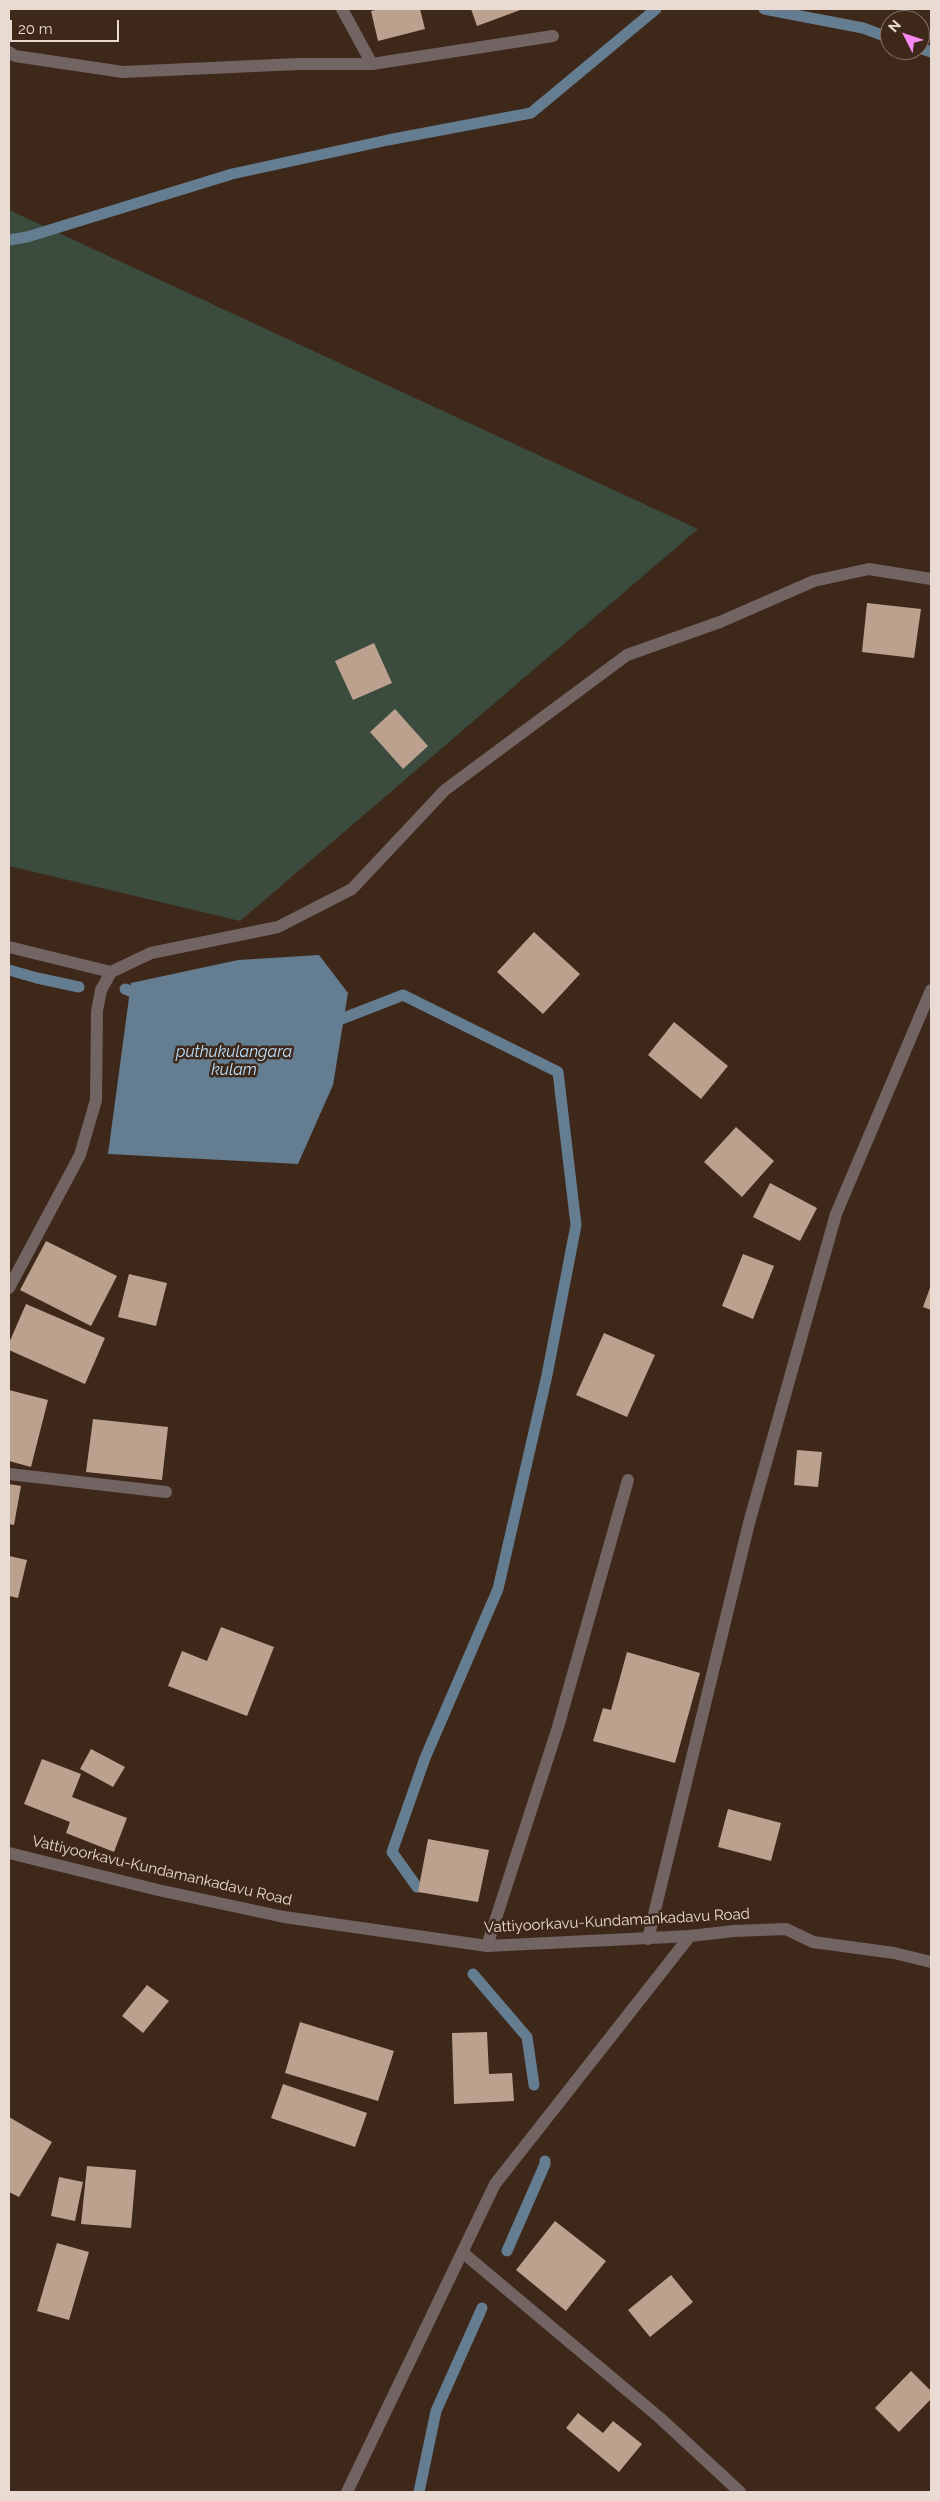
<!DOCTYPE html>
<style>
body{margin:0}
#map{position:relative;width:940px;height:2501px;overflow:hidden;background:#3e281a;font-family:Raleway,sans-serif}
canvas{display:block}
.frame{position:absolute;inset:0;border:10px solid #eadbd2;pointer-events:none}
.north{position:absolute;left:880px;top:10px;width:50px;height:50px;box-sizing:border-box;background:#3e281a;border:1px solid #837064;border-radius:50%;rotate:311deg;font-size:14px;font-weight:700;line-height:20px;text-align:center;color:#eadbd2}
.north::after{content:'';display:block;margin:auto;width:18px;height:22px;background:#f689ed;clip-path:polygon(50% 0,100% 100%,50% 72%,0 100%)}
.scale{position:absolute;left:10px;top:20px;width:109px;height:22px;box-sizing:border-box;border:2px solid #eadbd2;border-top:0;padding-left:6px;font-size:15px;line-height:18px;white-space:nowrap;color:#eadbd2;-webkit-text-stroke:4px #3e281a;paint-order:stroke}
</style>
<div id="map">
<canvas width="940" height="2501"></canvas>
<div class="frame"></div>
<div class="north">N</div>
<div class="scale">20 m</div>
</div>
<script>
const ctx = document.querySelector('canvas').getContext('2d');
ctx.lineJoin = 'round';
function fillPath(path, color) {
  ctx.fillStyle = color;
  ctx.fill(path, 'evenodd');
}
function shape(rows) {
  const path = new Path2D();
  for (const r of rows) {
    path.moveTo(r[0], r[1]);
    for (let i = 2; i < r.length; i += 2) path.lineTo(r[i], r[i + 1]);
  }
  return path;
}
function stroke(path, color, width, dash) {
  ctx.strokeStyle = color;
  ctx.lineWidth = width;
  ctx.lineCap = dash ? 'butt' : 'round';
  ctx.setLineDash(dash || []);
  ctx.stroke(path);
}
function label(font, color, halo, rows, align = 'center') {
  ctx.font = font + ' Raleway,sans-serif';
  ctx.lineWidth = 5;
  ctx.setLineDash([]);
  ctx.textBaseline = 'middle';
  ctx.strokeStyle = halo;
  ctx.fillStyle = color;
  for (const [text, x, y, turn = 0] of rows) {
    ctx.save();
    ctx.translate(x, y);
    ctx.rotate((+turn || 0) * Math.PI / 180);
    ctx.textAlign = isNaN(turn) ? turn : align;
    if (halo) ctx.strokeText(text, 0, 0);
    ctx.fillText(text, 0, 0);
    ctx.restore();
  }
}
const green = shape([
 [9,210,698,529,240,921,9,866]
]);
const water = shape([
 [319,955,348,993,333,1085,298,1164,108,1154,131,983,238,960]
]);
const stream = shape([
 [764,9,863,28,890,38],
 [920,48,931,52],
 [9,240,27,237,232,174,388,140,531,113,656,9],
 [9,970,37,978,79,987],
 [125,989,143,996],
 [331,1023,403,995,558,1072,576,1225,547,1375,498,1589,425,1758,392,1852,417,1887],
 [473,1974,527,2037,534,2085],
 [507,2251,545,2164,545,2161],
 [419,2492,436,2411,482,2308]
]);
const building = shape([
 [380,9,420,9,425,29,378,41,371,11],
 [471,9,523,9,477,26],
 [867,603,921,609,914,658,862,652],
 [374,643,392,683,353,700,335,661],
 [395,709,428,746,403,769,370,732],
 [534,932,580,974,543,1014,497,972],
 [674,1022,728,1066,701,1099,648,1055],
 [736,1127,774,1161,742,1197,704,1162],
 [770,1183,817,1208,800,1241,753,1217],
 [46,1241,117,1276,91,1326,20,1290],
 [743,1254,774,1266,753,1319,722,1306],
 [129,1274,167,1283,156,1326,118,1317],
 [931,1285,931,1310,923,1307],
 [26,1304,105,1338,85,1384,9,1350,9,1343],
 [604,1333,655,1355,627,1417,576,1395],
 [9,1390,48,1400,31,1467,9,1461],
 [93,1419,168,1427,162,1480,86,1472],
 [797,1450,822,1452,818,1487,794,1485],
 [9,1484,21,1486,14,1525,9,1524],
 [9,1556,27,1560,18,1598,9,1596],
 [221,1627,274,1647,247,1716,168,1686,182,1651,207,1661],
 [627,1652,700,1673,675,1763,593,1741,603,1708,611,1710],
 [91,1749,125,1767,113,1787,80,1769],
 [42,1759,81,1774,72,1797,127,1818,114,1852,66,1833,70,1822,24,1804],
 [728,1809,781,1823,771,1861,718,1847],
 [428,1839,489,1850,478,1902,418,1892],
 [147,1985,169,2001,143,2033,122,2016],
 [300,2022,394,2051,378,2101,285,2073],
 [487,2032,489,2074,512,2073,514,2101,454,2104,452,2033],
 [283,2084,367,2113,355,2147,271,2118],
 [9,2117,52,2142,19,2197,9,2192],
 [87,2166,136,2170,131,2228,81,2224],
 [59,2177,83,2182,75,2221,51,2216],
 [555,2221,606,2261,566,2311,516,2270],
 [57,2243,89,2252,69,2320,37,2311],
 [671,2275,693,2302,650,2337,628,2310],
 [911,2371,931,2391,931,2399,899,2432,875,2408],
 [578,2413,603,2433,613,2421,642,2444,619,2472,566,2428]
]);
const minor = shape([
 [342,9,372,64],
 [9,52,15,56,123,72,298,64,372,64,553,36],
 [9,947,111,972],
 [9,1288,80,1155,96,1100,97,1011,101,990,111,972,151,953,278,927,352,889,445,790,627,655,720,622,814,581,869,569,931,579],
 [9,1474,166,1492],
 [648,1939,749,1523,836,1214,931,990],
 [487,1946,558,1727,628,1480],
 [462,2252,660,2418,740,2492],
 [347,2492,495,2184,690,1936]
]);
const tertiary = shape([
 [9,1853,158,1890,284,1917,487,1946,690,1936,734,1931,786,1929,813,1942,894,1953,931,1962]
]);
const streetNames = [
 ["Vattiyoorkavu-Kundamankadavu Road",162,1871,13],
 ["Vattiyoorkavu-Kundamankadavu Road",617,1921,-3]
];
const waterNames = [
 ["puthukulangara",234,1052],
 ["kulam",234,1070]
];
fillPath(green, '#3b4b3d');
fillPath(water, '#647d91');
stroke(stream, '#647d91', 11);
fillPath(building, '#bba18e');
stroke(minor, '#726463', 12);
stroke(tertiary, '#726463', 12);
label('15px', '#eadbd2', '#3e281a', streetNames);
label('italic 16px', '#bae0ff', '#3e281a', waterNames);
</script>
